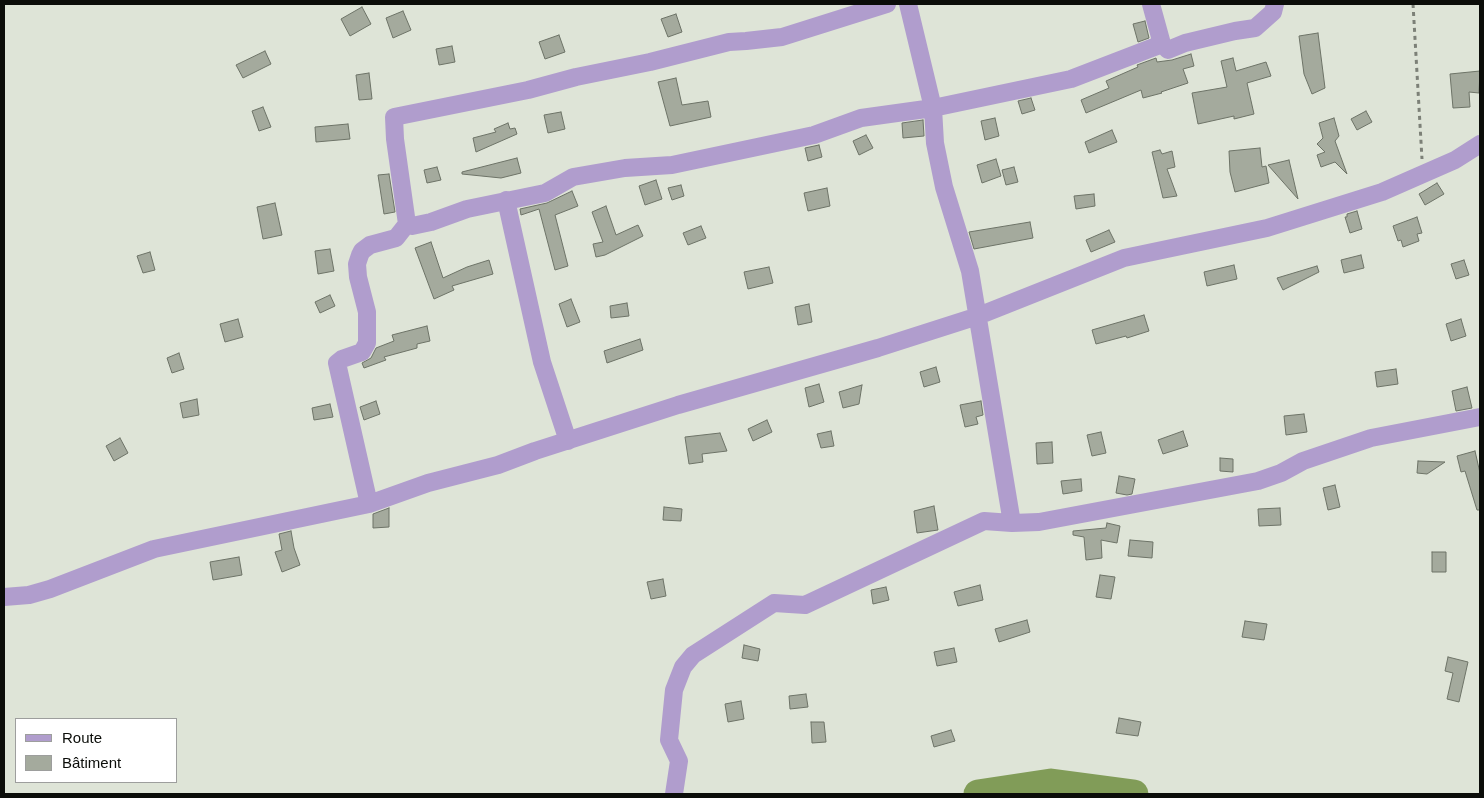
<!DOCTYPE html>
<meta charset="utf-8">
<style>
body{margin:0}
#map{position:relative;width:1484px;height:798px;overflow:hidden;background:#dee4d7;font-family:Arial,sans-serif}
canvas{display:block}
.frame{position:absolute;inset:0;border:5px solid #0b0d09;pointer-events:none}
.legend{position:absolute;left:15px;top:718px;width:162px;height:65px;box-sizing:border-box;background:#fff;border:1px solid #9d9e9d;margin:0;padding:6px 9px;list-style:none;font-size:15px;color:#0b0d09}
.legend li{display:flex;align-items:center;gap:10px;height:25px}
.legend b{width:25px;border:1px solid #9d9e9d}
</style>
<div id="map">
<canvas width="1484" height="798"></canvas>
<div class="frame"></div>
<ul class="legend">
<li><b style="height:6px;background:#b09dcd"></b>Route</li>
<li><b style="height:14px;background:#a4aa9d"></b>Bâtiment</li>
</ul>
</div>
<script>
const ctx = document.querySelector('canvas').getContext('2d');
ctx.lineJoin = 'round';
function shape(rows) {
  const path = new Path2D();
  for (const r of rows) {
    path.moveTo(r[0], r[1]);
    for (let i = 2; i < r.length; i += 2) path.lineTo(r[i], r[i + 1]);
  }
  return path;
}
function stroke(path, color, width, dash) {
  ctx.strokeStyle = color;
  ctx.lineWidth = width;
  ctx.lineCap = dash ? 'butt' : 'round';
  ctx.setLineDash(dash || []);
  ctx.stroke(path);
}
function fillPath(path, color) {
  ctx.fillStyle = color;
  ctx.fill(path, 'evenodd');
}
const river = shape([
 [978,794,1051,783,1134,794]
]);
const building = shape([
 [362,7,371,24,350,36,341,19,362,7],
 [403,11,411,30,393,38,386,18,403,11],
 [676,14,682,32,668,37,661,19,676,14],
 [1145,21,1149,38,1138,42,1133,24,1145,21],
 [1318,33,1325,88,1312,94,1304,74,1299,36,1318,33],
 [559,35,565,52,545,59,539,42,559,35],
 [452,46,455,62,439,65,436,49,452,46],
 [265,51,271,64,243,78,236,65,265,51],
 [1191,54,1194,66,1183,69,1188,83,1161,92,1162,93,1143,98,1141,90,1086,113,1081,100,1109,88,1106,81,1138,67,1137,65,1156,58,1157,62,1172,60,1191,54],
 [1233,58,1236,71,1266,62,1271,76,1247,83,1254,114,1234,119,1234,116,1198,124,1192,93,1227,87,1221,61,1233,58],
 [1480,71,1479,93,1469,92,1470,107,1453,108,1450,74,1480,71],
 [369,73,372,99,359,100,356,75,369,73],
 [676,78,682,105,708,101,711,117,670,126,658,82,676,78],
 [1031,98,1035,110,1022,114,1018,101,1031,98],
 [263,107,271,127,259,131,252,111,263,107],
 [1366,111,1372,122,1357,130,1351,119,1366,111],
 [561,112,565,129,548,133,544,115,561,112],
 [995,118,999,136,985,140,981,121,995,118],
 [1334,118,1339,136,1335,141,1347,174,1335,162,1321,167,1317,155,1325,152,1317,144,1323,138,1319,123,1334,118],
 [923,120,924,136,903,138,902,123,923,120],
 [508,123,510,129,515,128,517,134,476,152,473,138,496,132,494,129,508,123],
 [348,124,350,139,316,142,315,127,348,124],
 [1112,130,1117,142,1089,153,1085,142,1112,130],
 [866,135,873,148,859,155,853,141,866,135],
 [819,145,822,157,808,161,805,148,819,145],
 [1260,148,1262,167,1266,166,1269,183,1235,192,1230,172,1229,151,1260,148],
 [1160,150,1162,154,1172,151,1175,167,1167,169,1177,196,1163,198,1152,152,1160,150],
 [517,158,521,173,501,178,462,174,462,172,517,158],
 [996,159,1001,176,982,183,977,165,996,159],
 [1289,160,1298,199,1268,165,1289,160],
 [437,167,441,180,427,183,424,170,437,167],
 [1014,167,1018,182,1006,185,1002,170,1014,167],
 [389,174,395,212,384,214,378,175,389,174],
 [656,180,662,199,645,205,639,186,656,180],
 [1437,183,1444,194,1425,205,1419,194,1437,183],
 [681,185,684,196,672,200,668,188,681,185],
 [827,188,830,206,808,211,804,193,827,188],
 [572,191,578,206,555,215,568,266,555,270,539,209,521,215,520,209,547,203,572,191],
 [1094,194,1095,206,1076,209,1074,196,1094,194],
 [275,203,282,235,263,239,257,207,275,203],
 [606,206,616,235,638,225,643,236,605,255,596,257,593,244,603,242,592,212,606,206],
 [1357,211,1362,229,1350,233,1345,217,1347,217,1347,214,1357,211],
 [1417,217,1422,233,1417,234,1419,241,1403,247,1401,240,1398,241,1393,226,1417,217],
 [1030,222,1033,238,974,249,969,232,1030,222],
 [701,226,706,238,688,245,683,233,701,226],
 [1109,230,1115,242,1091,252,1086,240,1109,230],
 [431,242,443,278,467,267,489,260,493,274,452,286,454,290,434,299,415,248,431,242],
 [330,249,334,271,318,274,315,251,330,249],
 [150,252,155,270,143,273,137,256,150,252],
 [1361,255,1364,268,1344,273,1341,260,1361,255],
 [1464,260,1469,275,1456,279,1451,264,1464,260],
 [1234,265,1237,279,1207,286,1204,272,1234,265],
 [1317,266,1319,272,1283,290,1277,278,1317,266],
 [769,267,773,283,748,289,744,272,769,267],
 [330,295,335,306,320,313,315,302,330,295],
 [571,299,580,322,567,327,559,304,571,299],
 [627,303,629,316,611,318,610,306,627,303],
 [809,304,812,322,798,325,795,307,809,304],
 [1144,315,1149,331,1127,338,1126,336,1096,344,1092,330,1144,315],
 [238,319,243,337,225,342,220,324,238,319],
 [1461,319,1466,336,1451,341,1446,324,1461,319],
 [427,326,430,341,417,344,417,348,384,357,386,360,364,368,362,363,371,358,376,348,394,341,392,335,427,326],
 [640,339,643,350,607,363,604,351,640,339],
 [179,353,184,369,172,373,167,358,179,353],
 [936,367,940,382,924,387,920,372,936,367],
 [1396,369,1398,384,1377,387,1375,372,1396,369],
 [819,384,824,402,809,407,805,388,819,384],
 [862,385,859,404,843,408,839,392,862,385],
 [1467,387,1472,408,1456,411,1452,391,1467,387],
 [197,399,199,415,183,418,180,403,197,399],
 [376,401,380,414,364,420,360,407,376,401],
 [981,401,983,415,976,417,978,424,965,427,960,405,981,401],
 [330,404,333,417,314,420,312,408,330,404],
 [1304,414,1307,432,1286,435,1284,416,1304,414],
 [767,420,772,432,753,441,748,429,767,420],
 [831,431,834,446,821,448,817,434,831,431],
 [1183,431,1188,446,1163,454,1158,440,1183,431],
 [1101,432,1106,453,1092,456,1087,435,1101,432],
 [720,433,727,451,702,454,703,462,689,464,685,437,720,433],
 [120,438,128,453,114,461,106,446,120,438],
 [1052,442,1053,463,1037,464,1036,443,1052,442],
 [1475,451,1480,473,1480,510,1477,510,1465,471,1461,472,1457,456,1475,451],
 [1220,458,1233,459,1233,472,1220,471,1220,458],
 [1418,461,1445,462,1427,474,1417,473,1418,461],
 [1119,476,1135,479,1132,494,1127,495,1116,493,1119,476],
 [1081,479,1082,491,1063,494,1061,481,1081,479],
 [1335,485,1340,507,1328,510,1323,488,1335,485],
 [934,506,938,530,917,533,914,511,934,506],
 [664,507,682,509,681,521,663,520,664,507],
 [389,508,389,527,373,528,373,514,389,508],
 [1280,508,1281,525,1259,526,1258,509,1280,508],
 [1107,523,1120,526,1117,543,1101,540,1102,558,1086,560,1084,537,1073,535,1073,531,1106,528,1107,523],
 [291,531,294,548,300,565,282,572,275,552,282,550,279,534,291,531],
 [1130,540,1153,542,1152,558,1128,556,1130,540],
 [1432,552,1446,552,1446,572,1432,572,1432,552],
 [239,557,242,575,213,580,210,562,239,557],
 [1100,575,1115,577,1111,599,1096,597,1100,575],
 [663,579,666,596,651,599,647,582,663,579],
 [980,585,983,600,958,606,954,592,980,585],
 [886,587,889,600,873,604,871,590,886,587],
 [1027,620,1030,632,999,642,995,629,1027,620],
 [1245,621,1267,624,1264,640,1242,637,1245,621],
 [744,645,760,649,758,661,742,658,744,645],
 [954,648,957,662,937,666,934,652,954,648],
 [1448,657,1468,662,1459,702,1447,699,1453,673,1445,671,1448,657],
 [806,694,808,707,790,709,789,696,806,694],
 [741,701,744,719,728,722,725,704,741,701],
 [1119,718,1141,722,1138,736,1116,733,1119,718],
 [811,722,824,722,826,742,812,743,811,722],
 [951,730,955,741,934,747,931,736,951,730]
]);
const path = shape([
 [1413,4,1422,159]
]);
const minor = shape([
 [908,4,933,108,935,143,944,187,970,271,1012,523],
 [1151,4,1162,44,1168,50,1185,43,1235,31,1255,28,1273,12,1275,4],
 [506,200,542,362,568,441],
 [407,224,412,226,431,222,467,209,545,193,573,177,625,168,672,165,814,135,861,118,933,108,1071,79,1162,44],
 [369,504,337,363,342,359,362,352,367,343,367,312,358,277,357,264,360,255,362,251,370,245,396,238,407,224,395,139,394,117,528,90,576,77,650,62,729,42,746,41,782,37,887,4],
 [4,597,29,595,50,589,154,549,369,504,428,483,498,465,535,451,678,405,878,348,978,316,1124,258,1267,228,1382,192,1455,160,1480,144],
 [674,794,679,761,669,740,674,690,683,667,693,655,774,603,805,605,984,521,1012,523,1039,522,1258,481,1281,473,1303,461,1371,438,1480,417]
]);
stroke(river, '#819c58', 29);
fillPath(building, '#a4aa9d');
stroke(building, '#6d7367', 1);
stroke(path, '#7c8077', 3, [4, 4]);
stroke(minor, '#b09dcd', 18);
</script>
